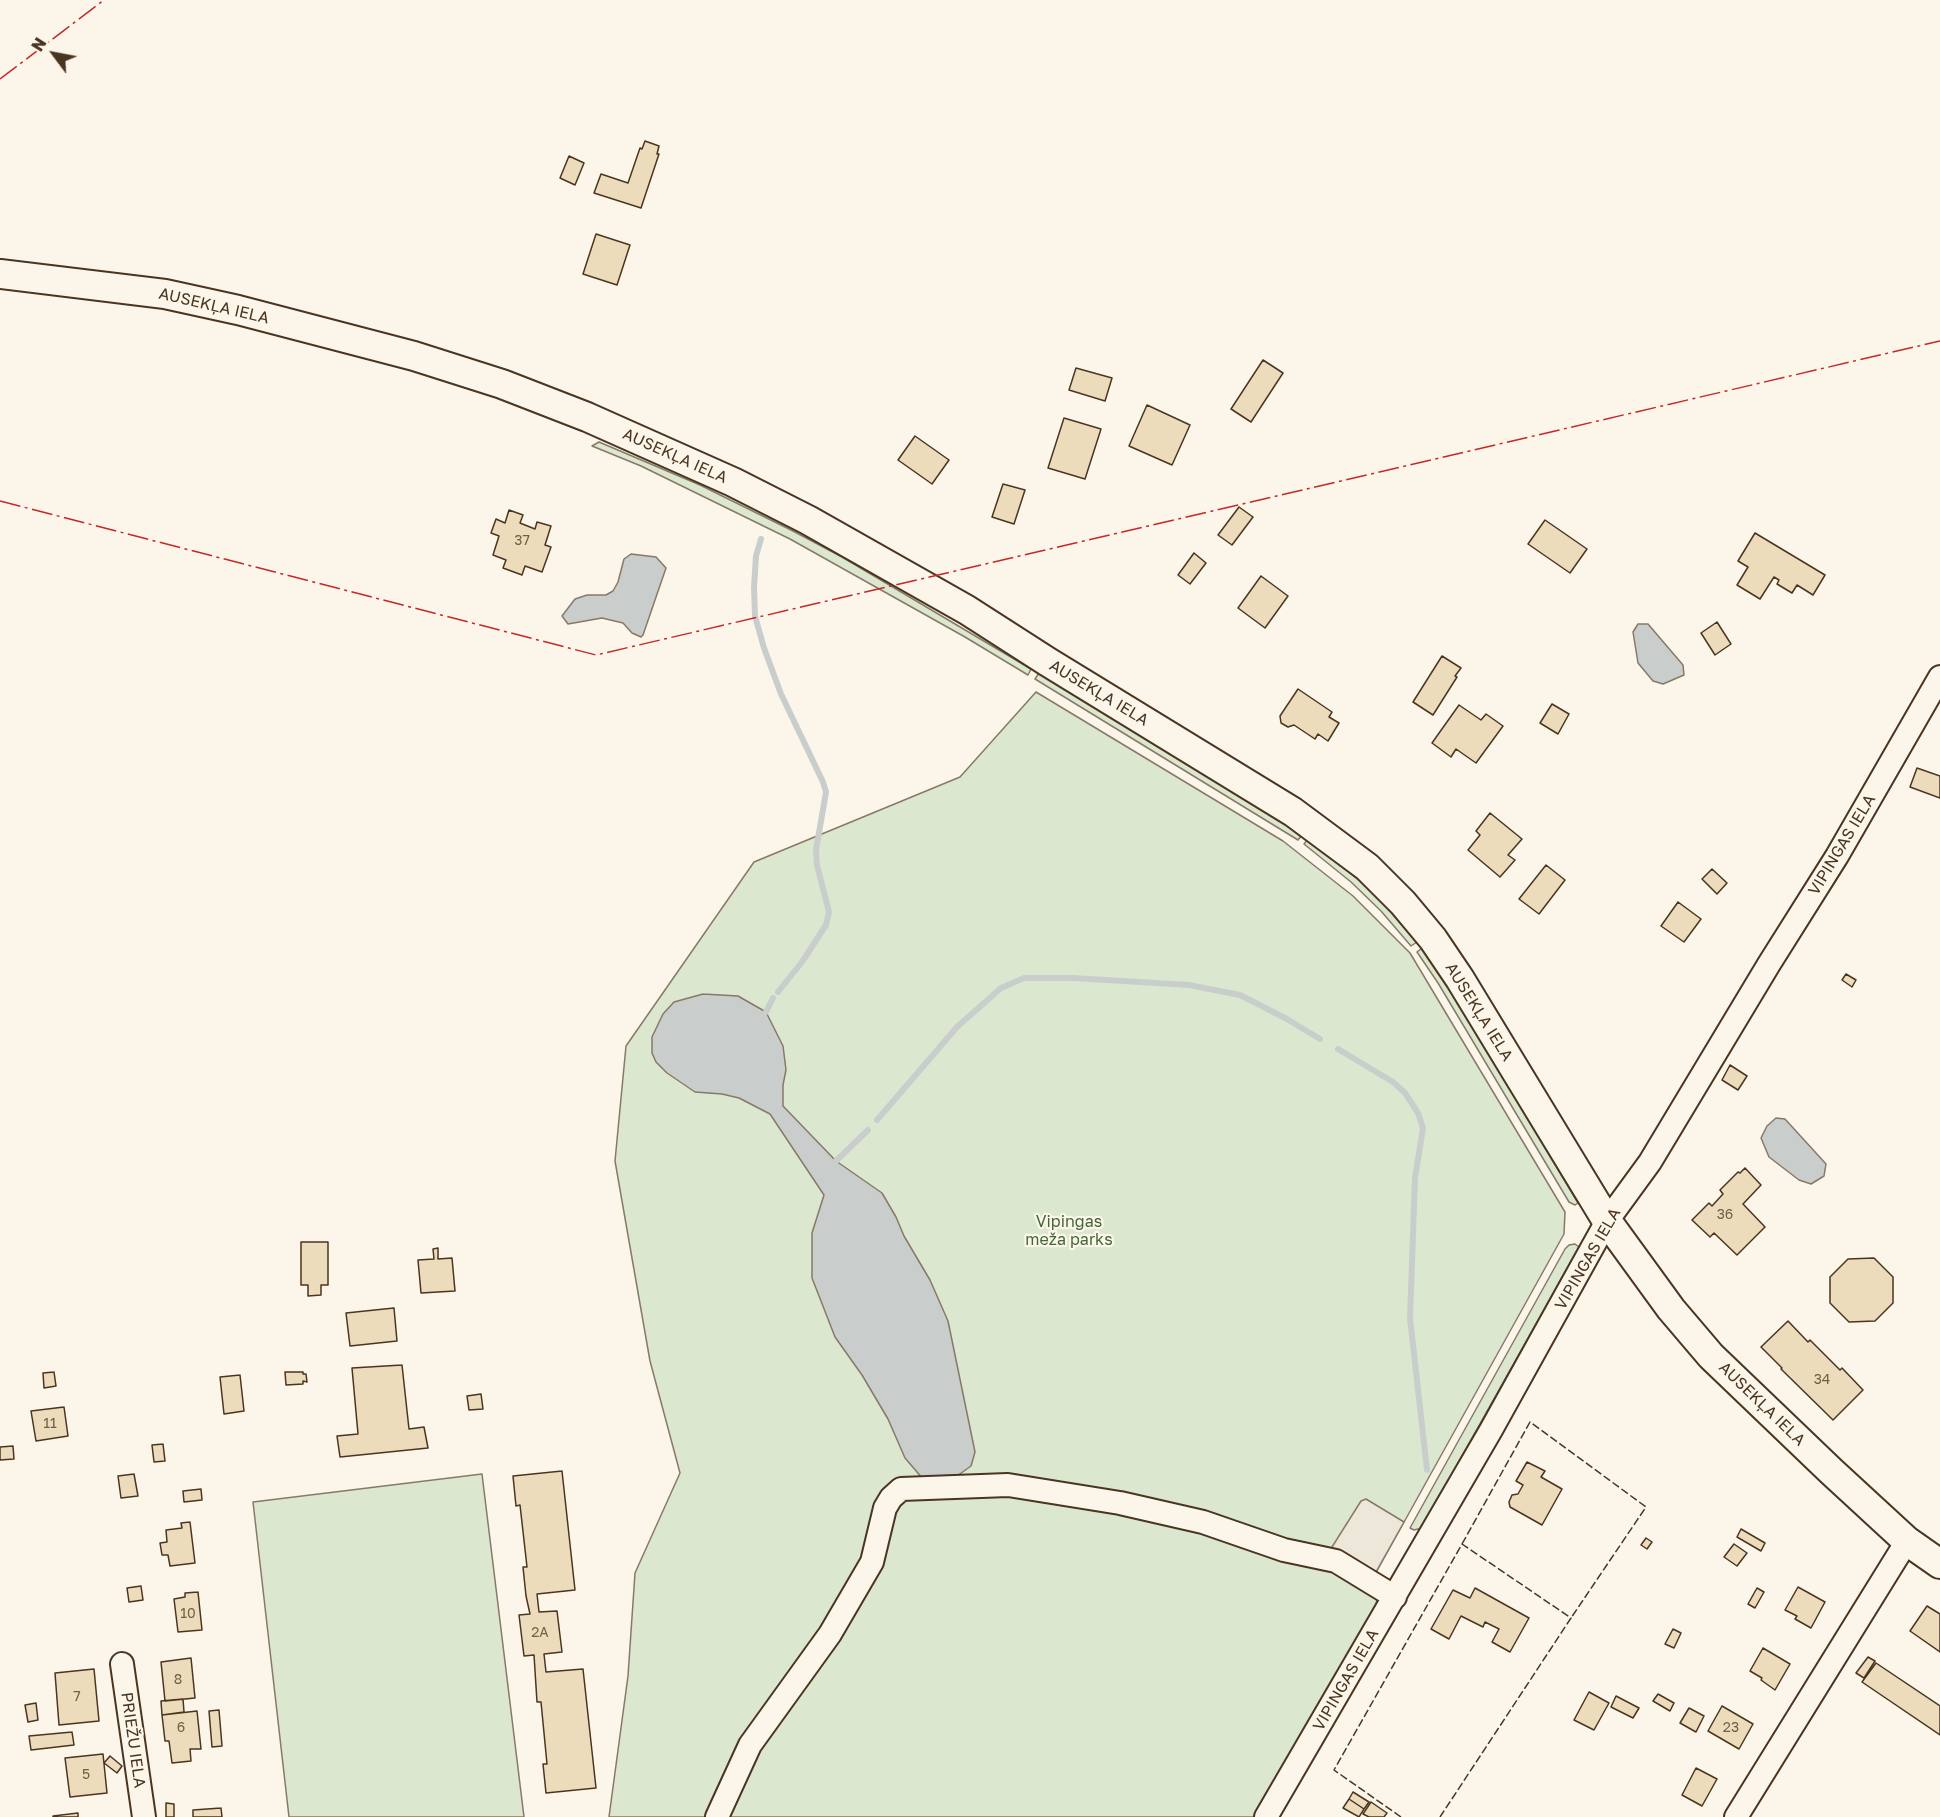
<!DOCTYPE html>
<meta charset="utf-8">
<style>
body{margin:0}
#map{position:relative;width:1940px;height:1817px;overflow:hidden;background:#fbf6e9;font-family:"Golos Text",sans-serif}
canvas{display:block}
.north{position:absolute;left:24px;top:24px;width:60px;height:60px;-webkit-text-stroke:4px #fbf6e9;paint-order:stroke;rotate:302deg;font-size:16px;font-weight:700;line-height:24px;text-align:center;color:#4a3520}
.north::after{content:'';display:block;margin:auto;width:21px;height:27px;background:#4a3520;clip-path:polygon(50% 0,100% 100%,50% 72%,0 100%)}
</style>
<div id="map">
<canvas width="1940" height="1817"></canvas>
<div class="north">N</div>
</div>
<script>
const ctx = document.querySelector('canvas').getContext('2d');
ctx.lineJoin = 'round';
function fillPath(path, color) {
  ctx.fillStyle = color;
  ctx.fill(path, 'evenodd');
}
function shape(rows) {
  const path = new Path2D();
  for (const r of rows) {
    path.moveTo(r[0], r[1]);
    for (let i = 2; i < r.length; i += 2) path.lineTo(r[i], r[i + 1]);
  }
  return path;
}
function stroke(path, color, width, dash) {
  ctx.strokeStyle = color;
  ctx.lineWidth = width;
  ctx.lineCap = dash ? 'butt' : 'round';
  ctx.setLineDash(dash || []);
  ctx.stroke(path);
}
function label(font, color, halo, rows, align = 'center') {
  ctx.font = font + ' "Golos Text",sans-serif';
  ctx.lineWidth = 4.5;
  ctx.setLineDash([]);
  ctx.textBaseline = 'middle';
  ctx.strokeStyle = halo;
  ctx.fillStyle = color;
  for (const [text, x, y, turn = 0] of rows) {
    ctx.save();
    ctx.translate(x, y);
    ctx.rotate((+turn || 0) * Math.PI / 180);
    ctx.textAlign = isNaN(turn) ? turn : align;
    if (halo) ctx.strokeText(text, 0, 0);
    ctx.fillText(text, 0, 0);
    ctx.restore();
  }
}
const green = shape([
 [599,442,700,485,793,531,842,557,1031,669,1028,675,965,637,790,539,641,466,592,446,599,442],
 [1039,673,1228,789,1302,835,1298,840,1035,679,1039,673],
 [1036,692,1283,841,1353,896,1410,953,1565,1212,1564,1234,1368,1587,1378,1596,1375,1608,1256,1817,609,1817,628,1676,635,1573,680,1473,650,1361,615,1161,626,1046,754,862,960,777,1036,692],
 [1308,839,1361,882,1381,901,1417,942,1411,946,1381,911,1351,882,1304,844,1308,839],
 [1422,948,1433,962,1491,1057,1578,1203,1575,1205,1569,1202,1438,983,1417,952,1422,948],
 [1575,1244,1579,1247,1425,1522,1422,1528,1414,1530,1410,1528,1565,1249,1569,1245,1575,1244],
 [482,1474,524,1817,289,1817,253,1502,482,1474]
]);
const parking = shape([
 [1366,1499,1404,1522,1372,1579,1333,1552,1332,1547,1361,1501,1366,1499]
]);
const water = shape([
 [631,554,656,557,666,568,643,635,641,637,632,633,623,623,602,618,568,624,562,616,575,599,587,595,606,595,613,591,618,582,624,559,631,554],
 [1638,624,1648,624,1683,665,1684,675,1663,684,1653,681,1638,663,1633,632,1638,624],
 [703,994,738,996,766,1012,783,1046,786,1070,783,1085,783,1106,836,1161,882,1193,896,1217,904,1236,930,1280,948,1321,975,1452,971,1466,957,1476,923,1479,905,1458,888,1419,862,1375,835,1337,812,1278,812,1233,824,1195,770,1114,739,1098,722,1094,695,1092,667,1073,656,1062,652,1053,652,1037,663,1014,674,1002,703,994],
 [1776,1118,1785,1119,1826,1164,1824,1176,1811,1184,1799,1180,1769,1157,1761,1138,1767,1126,1776,1118]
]);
const stream = shape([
 [761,539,756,556,754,588,755,616,764,648,781,694,823,782,826,792,816,850,817,865,829,912,826,925,802,962,778,992],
 [766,1012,773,998],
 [1338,1049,1393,1082,1405,1093,1418,1113,1423,1128,1415,1178,1410,1318,1427,1470],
 [877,1120,957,1027,1001,988,1024,978,1073,978,1189,985,1240,995,1287,1019,1320,1039],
 [836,1161,868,1130]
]);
const building = shape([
 [645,141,659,146,657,154,659,154,641,208,594,193,601,174,628,183,640,148,642,149,645,141],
 [569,156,584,163,575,185,560,178,569,156],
 [596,234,630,245,617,285,583,274,596,234],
 [1263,360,1283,373,1251,422,1231,409,1263,360],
 [1076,368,1112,378,1105,401,1069,390,1076,368],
 [1147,405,1190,425,1172,465,1129,446,1147,405],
 [1064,418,1101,429,1085,479,1048,468,1064,418],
 [915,436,949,460,932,484,898,460,915,436],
 [1003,484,1025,490,1014,524,992,517,1003,484],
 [1239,507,1253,517,1232,545,1218,535,1239,507],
 [509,510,523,515,520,523,535,529,537,522,551,526,545,545,551,547,542,572,525,566,522,575,503,568,506,560,493,555,499,536,491,533,496,519,505,523,509,510],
 [1545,520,1587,549,1570,573,1528,544,1545,520],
 [1755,533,1825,575,1813,595,1797,585,1792,593,1777,584,1779,580,1774,577,1760,599,1737,585,1748,567,1738,561,1755,533],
 [1194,553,1206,563,1190,584,1178,575,1194,553],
 [1261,576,1288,596,1265,628,1238,608,1261,576],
 [1717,622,1731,644,1715,655,1701,633,1717,622],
 [1442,656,1461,668,1455,676,1457,677,1433,715,1413,702,1442,656],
 [1298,689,1332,712,1329,717,1339,723,1328,741,1318,734,1315,739,1294,725,1288,727,1281,723,1280,716,1298,689],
 [1552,704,1569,714,1558,734,1540,723,1552,704],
 [1459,705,1481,720,1486,714,1503,726,1476,763,1456,749,1451,757,1432,743,1459,705],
 [1917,768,1940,776,1940,798,1910,787,1917,768],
 [1490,813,1522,839,1508,855,1515,860,1500,877,1468,850,1480,835,1476,831,1490,813],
 [1546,865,1565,880,1539,914,1519,899,1546,865],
 [1712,869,1727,883,1717,894,1702,879,1712,869],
 [1678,902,1701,919,1684,942,1661,926,1678,902],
 [1846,974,1856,980,1852,987,1842,980,1846,974],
 [1730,1065,1747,1076,1738,1090,1722,1080,1730,1065],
 [1745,1168,1761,1185,1743,1204,1765,1227,1737,1255,1714,1233,1710,1237,1692,1220,1709,1203,1712,1206,1723,1194,1720,1190,1738,1172,1740,1173,1745,1168],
 [301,1242,328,1242,328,1285,321,1285,321,1295,308,1296,308,1285,301,1285,301,1242],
 [438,1248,438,1259,452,1258,455,1291,421,1293,418,1260,434,1259,433,1249,438,1248],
 [1874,1258,1893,1277,1893,1303,1875,1321,1849,1322,1830,1303,1830,1277,1848,1259,1874,1258],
 [394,1308,397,1341,350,1346,346,1313,394,1308],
 [1788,1321,1808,1342,1810,1340,1840,1370,1842,1368,1863,1390,1833,1420,1781,1369,1782,1368,1761,1347,1788,1321],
 [402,1365,409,1429,424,1427,428,1448,340,1457,337,1436,358,1434,352,1368,402,1365],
 [54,1372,56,1386,44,1388,43,1373,54,1372],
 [285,1372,303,1372,303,1374,306,1374,307,1382,303,1381,303,1384,286,1385,285,1372],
 [240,1375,244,1411,224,1414,220,1377,240,1375],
 [481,1394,483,1409,469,1410,467,1396,481,1394],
 [64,1407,68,1436,36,1441,31,1411,64,1407],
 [163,1444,165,1461,154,1462,152,1445,163,1444],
 [13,1446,14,1459,0,1460,0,1447,13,1446],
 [1527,1462,1545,1471,1541,1477,1562,1489,1542,1525,1510,1507,1509,1502,1512,1495,1518,1494,1523,1485,1516,1481,1527,1462],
 [562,1471,575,1590,537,1594,539,1612,557,1611,562,1652,544,1654,546,1672,583,1669,596,1788,546,1793,543,1764,547,1764,541,1702,537,1702,534,1655,524,1656,519,1615,530,1614,526,1596,523,1567,527,1567,520,1505,516,1506,513,1476,562,1471],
 [134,1474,138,1496,121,1498,118,1476,134,1474],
 [201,1489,202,1500,184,1502,183,1491,201,1489],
 [190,1522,195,1563,170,1566,168,1555,162,1555,160,1543,167,1542,166,1530,182,1528,181,1523,190,1522],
 [1741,1529,1765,1543,1761,1551,1737,1537,1741,1529],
 [1646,1538,1652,1542,1647,1549,1641,1545,1646,1538],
 [1734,1544,1747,1553,1737,1566,1724,1557,1734,1544],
 [141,1586,143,1600,129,1602,127,1588,141,1586],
 [1798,1587,1825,1602,1811,1628,1795,1619,1797,1616,1785,1610,1798,1587],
 [1475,1588,1529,1618,1510,1652,1492,1642,1499,1629,1485,1622,1483,1627,1461,1616,1449,1639,1431,1629,1453,1590,1470,1598,1475,1588],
 [1757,1588,1764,1592,1755,1608,1748,1604,1757,1588],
 [198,1592,202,1630,178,1632,174,1599,185,1597,185,1593,198,1592],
 [1927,1606,1940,1614,1940,1652,1910,1631,1927,1606],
 [1673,1629,1681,1633,1674,1648,1665,1644,1673,1629],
 [1763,1648,1790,1664,1775,1690,1761,1680,1762,1678,1750,1671,1763,1648],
 [1868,1657,1875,1661,1864,1678,1856,1673,1868,1657],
 [191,1658,195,1698,165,1701,161,1662,191,1658],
 [1876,1663,1940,1706,1940,1735,1862,1682,1876,1663],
 [94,1669,99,1721,59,1725,55,1673,94,1669],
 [1589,1692,1609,1703,1594,1730,1574,1720,1589,1692],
 [1658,1694,1674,1703,1670,1711,1653,1701,1658,1694],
 [1616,1696,1639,1708,1633,1718,1611,1707,1616,1696],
 [183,1699,184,1712,162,1715,161,1701,183,1699],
 [36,1703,38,1720,28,1722,25,1705,36,1703],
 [1722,1706,1753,1724,1739,1749,1708,1731,1722,1706],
 [1689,1708,1704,1716,1696,1732,1680,1723,1689,1708],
 [219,1710,222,1746,212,1747,209,1711,219,1710],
 [197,1711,201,1749,190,1749,191,1761,172,1763,169,1741,165,1741,162,1715,197,1711],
 [72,1732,74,1745,31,1750,29,1736,72,1732],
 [103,1754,107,1793,70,1797,65,1758,103,1754],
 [110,1756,122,1766,117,1773,104,1763,110,1756],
 [1696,1768,1717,1779,1702,1806,1682,1795,1696,1768],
 [1353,1792,1369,1802,1364,1809,1349,1799,1353,1792],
 [1349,1799,1364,1809,1359,1817,1343,1808,1349,1799],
 [1371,1802,1387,1813,1384,1817,1369,1817,1363,1814,1371,1802],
 [166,1803,174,1804,174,1817,166,1817,166,1803],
 [221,1808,222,1817,193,1817,193,1810,221,1808],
 [78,1813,78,1817,53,1817,53,1816,78,1813]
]);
const minor = shape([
 [122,1664,144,1817],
 [717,1817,750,1745,830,1634,872,1562,885,1508,891,1498,901,1489,1008,1485,1120,1503,1203,1522,1284,1550,1336,1561,1395,1597],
 [1266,1817,1491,1430,1607,1221,1650,1162,1769,964,1837,856,1940,677],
 [1736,1817,1907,1541]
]);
const major = shape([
 [0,274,165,294,238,310,414,356,502,384,587,417,733,482,808,520,967,610,1048,662,1293,812,1367,867,1403,903,1433,939,1460,979,1607,1221,1671,1309,1711,1356,1831,1471,1907,1541,1940,1564]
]);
const fence = shape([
 [1462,1544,1530,1422,1646,1507,1571,1618],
 [1401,1817,1334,1770,1462,1544,1571,1618,1440,1817]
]);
const power = shape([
 [0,79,104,0],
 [0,501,596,655,1940,341]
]);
const numberNames = [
 ["37",522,541],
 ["36",1725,1215],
 ["34",1822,1380],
 ["11",50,1424],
 ["10",188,1614],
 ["2A",540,1633],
 ["8",178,1680],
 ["7",77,1697],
 ["6",181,1728],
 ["23",1731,1728],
 ["5",86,1775]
];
const streetNames = [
 ["AUSEKĻA IELA",214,306,13],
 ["AUSEKĻA IELA",675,456,24],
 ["AUSEKĻA IELA",1099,693,31],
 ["VIPINGAS IELA",1842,845,-59],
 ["AUSEKĻA IELA",1479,1012,58],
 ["VIPINGAS IELA",1588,1259,-60],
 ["AUSEKĻA IELA",1762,1404,44],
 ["VIPINGAS IELA",1346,1680,-60],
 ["PRIEŽU IELA",133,1740,82]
];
const parkNames = [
 ["Vipingas",1069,1222],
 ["meža parks",1069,1240]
];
fillPath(green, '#dce7d0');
stroke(green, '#887966', 1.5);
fillPath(parking, '#ede7d9');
stroke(parking, '#887966', 1.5);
fillPath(water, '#c9cecd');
stroke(water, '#887966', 1.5);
stroke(stream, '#c9cecd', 6);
fillPath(building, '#ecdcbc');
stroke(building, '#4a3520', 1.5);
stroke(minor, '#4a3520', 26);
stroke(major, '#4a3520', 32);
stroke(minor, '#fbf6e9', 22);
stroke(major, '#fbf6e9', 28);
stroke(fence, '#4a3520', 1.5, [8, 3]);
stroke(power, '#c62828', 1.5, [21, 4.5, 3, 4.5]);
label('14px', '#725f47', null, numberNames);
label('16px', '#4a3520', '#fbf6e9', streetNames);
label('16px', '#436837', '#fbf6e9', parkNames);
</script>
